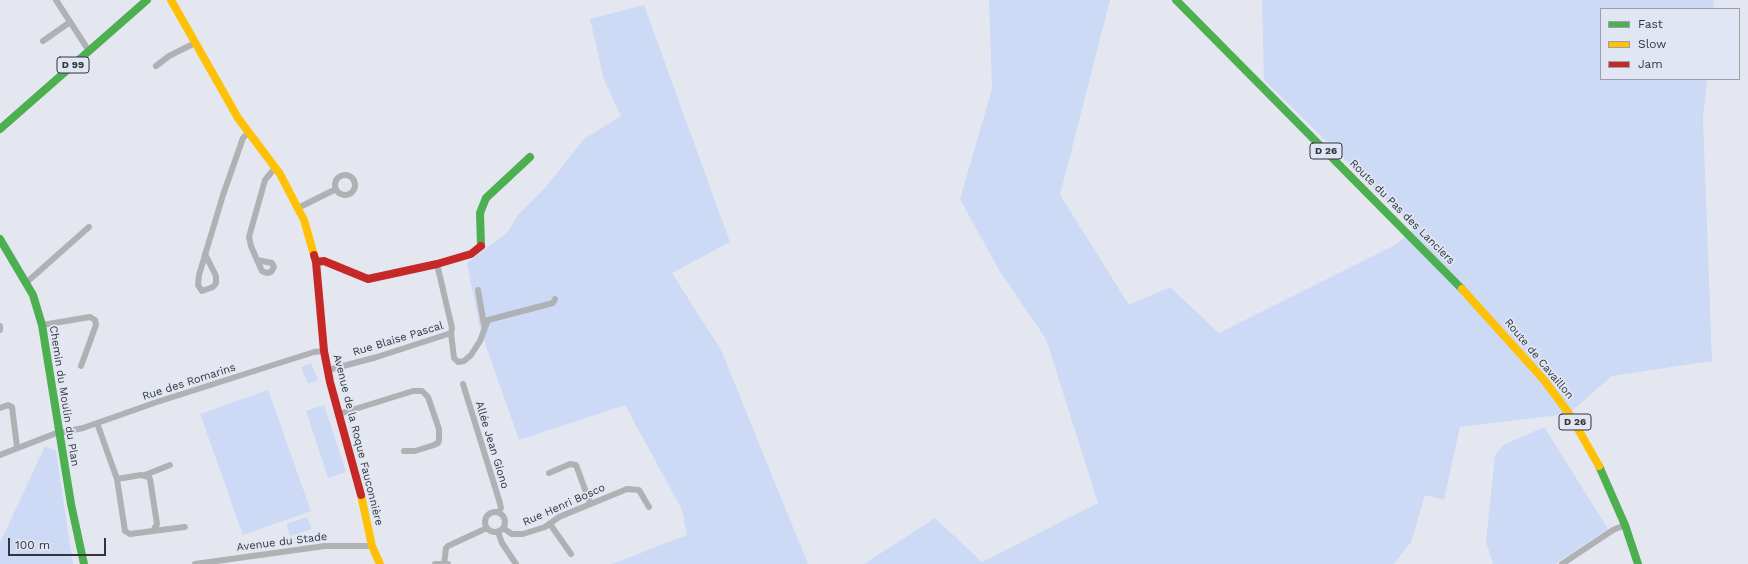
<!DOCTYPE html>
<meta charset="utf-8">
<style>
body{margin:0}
#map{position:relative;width:1748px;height:564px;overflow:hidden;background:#e4e7ef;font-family:"Work Sans",sans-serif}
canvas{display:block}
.legend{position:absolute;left:1600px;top:8px;width:140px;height:72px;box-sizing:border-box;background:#e0e6f3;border:1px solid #9b9fa9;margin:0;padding:5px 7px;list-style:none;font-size:12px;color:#33353a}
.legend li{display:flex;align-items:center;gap:8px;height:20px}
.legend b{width:20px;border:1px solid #9b9fa9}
.scale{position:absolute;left:8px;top:538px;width:98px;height:18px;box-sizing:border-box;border:2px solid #33353a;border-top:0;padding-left:5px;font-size:12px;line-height:14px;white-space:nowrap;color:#33353a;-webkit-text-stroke:3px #e0e6f3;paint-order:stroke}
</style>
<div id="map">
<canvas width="1748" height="564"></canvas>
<ul class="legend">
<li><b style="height:5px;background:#4caf50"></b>Fast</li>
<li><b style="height:5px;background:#ffc107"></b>Slow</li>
<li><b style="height:5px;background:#c62828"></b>Jam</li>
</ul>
<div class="scale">100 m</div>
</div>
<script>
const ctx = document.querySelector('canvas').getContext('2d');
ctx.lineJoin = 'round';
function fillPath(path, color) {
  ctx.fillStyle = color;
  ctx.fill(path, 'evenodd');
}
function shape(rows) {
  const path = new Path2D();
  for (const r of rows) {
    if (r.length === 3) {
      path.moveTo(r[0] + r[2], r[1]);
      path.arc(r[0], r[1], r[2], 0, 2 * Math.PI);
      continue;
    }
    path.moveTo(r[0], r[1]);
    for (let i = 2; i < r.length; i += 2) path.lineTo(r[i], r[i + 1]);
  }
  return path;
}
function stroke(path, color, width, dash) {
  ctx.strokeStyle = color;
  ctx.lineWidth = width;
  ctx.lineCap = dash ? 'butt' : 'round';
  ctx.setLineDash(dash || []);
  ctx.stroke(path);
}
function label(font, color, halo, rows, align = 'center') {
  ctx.font = font + ' "Work Sans",sans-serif';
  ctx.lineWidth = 3.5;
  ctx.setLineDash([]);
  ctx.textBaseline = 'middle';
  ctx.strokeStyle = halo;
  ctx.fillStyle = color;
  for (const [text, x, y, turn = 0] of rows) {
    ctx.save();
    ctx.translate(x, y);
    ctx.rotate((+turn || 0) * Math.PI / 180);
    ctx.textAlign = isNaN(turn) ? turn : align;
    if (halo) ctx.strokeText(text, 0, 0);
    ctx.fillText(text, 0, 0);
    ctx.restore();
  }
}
const green = shape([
 [989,0,1110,0,1060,195,1129,305,1170,287,1219,333,1397,244,1415,228,1264,80,1262,0,1714,0,1713,9,1601,9,1601,79,1707,79,1703,118,1712,361,1612,376,1568,414,1460,427,1444,500,1425,495,1411,542,1394,564,864,564,935,518,982,562,1098,503,1046,339,999,270,960,199,992,89],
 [644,5,730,242,672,273,721,350,808,564,612,564,687,535,682,510,625,405,519,440,480,329,467,263,508,232,517,216,545,188,584,139,621,116,604,80,590,19],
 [311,363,318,380,308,384,301,367],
 [268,390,311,511,243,535,200,414],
 [324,405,346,472,328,478,306,411],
 [1544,427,1608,529,1555,564,1493,564,1486,542,1495,455,1503,445],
 [45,446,56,451,73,564,0,564,0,543],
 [307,517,312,529,290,536,286,524]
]);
const street = shape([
 [56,0,89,51],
 [43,41,70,22],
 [156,66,169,56,195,43],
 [345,185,10],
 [298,208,336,189],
 [205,254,216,276,216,283,213,287,202,291,198,285,199,275,223,195,243,138,248,133],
 [257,260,272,263,274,267,271,272,267,273,262,271,257,260,251,246,249,237,265,180,275,168],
 [27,282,89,227],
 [478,290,484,325],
 [42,325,90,317,95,320,96,325,81,366],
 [0,326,0,330],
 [451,333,454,358,458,362,464,361,471,355,480,341,488,320,553,303,555,299],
 [328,370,377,357,451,333,452,328,437,264],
 [463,384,499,500,501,508,499,512],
 [0,408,8,405,12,407,17,447],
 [339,414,413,391,422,391,428,397,439,429,439,440,438,443,434,445,415,451,404,451],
 [97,423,117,479,125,531,130,534,153,531,157,524,150,479,149,477,141,475,117,479],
 [59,433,83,428,157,402,314,352,324,351],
 [0,455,59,432],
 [549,473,570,464,576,465,590,503],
 [145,475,170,465],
 [495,522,10],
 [550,524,571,554],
 [503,528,512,534,523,534,545,527,559,517,627,489,639,490,649,507],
 [153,531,185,527],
 [498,532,502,543,516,564],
 [195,564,325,546,372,546],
 [435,564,448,564],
 [444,564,446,548,448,546,487,528],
 [1562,564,1613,530,1625,525]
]);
const fast = shape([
 [1176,0,1462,289],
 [0,129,147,0],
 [0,239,33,295,42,325,71,504,84,564],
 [481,246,480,213,486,198,530,157],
 [1599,466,1625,525,1638,564]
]);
const slow = shape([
 [171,0,238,118,280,174,304,220,314,255],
 [1462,289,1544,380,1570,415,1599,466],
 [361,495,372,546,380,564]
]);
const jam = shape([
 [314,255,316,262,324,351,330,382,361,495],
 [316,262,324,261,368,279,437,264,471,254,481,246]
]);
const shields = [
 [73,65,32],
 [1326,151,32],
 [1575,422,32]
];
const shieldNames = [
 ["D 99",73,65],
 ["D 26",1326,151],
 ["D 26",1575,422]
];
const streetNames = [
 ["Route du Pas des Lanciers",1402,212,45],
 ["Rue Blaise Pascal",398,339,-17],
 ["Route de Cavaillon",1539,359,50],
 ["Rue des Romarins",189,382,-18],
 ["Chemin du Moulin du Plan",64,396,81],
 ["Avenue de la Roque Fauconnière",358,440,76],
 ["Allée Jean Giono",492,445,73],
 ["Rue Henri Bosco",564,505,-24],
 ["Avenue du Stade",282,542,-7]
];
fillPath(green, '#cddaf6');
stroke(street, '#b0b1b4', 6);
stroke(fast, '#4caf50', 8);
stroke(slow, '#ffc107', 8);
stroke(jam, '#c62828', 8);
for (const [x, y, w] of shields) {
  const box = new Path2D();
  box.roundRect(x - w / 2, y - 8, w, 16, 3);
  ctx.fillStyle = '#e0e6f3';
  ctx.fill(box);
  stroke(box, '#33353a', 1);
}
label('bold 10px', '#33353a', null, shieldNames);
label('11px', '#33353a', '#e0e6f3', streetNames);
</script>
